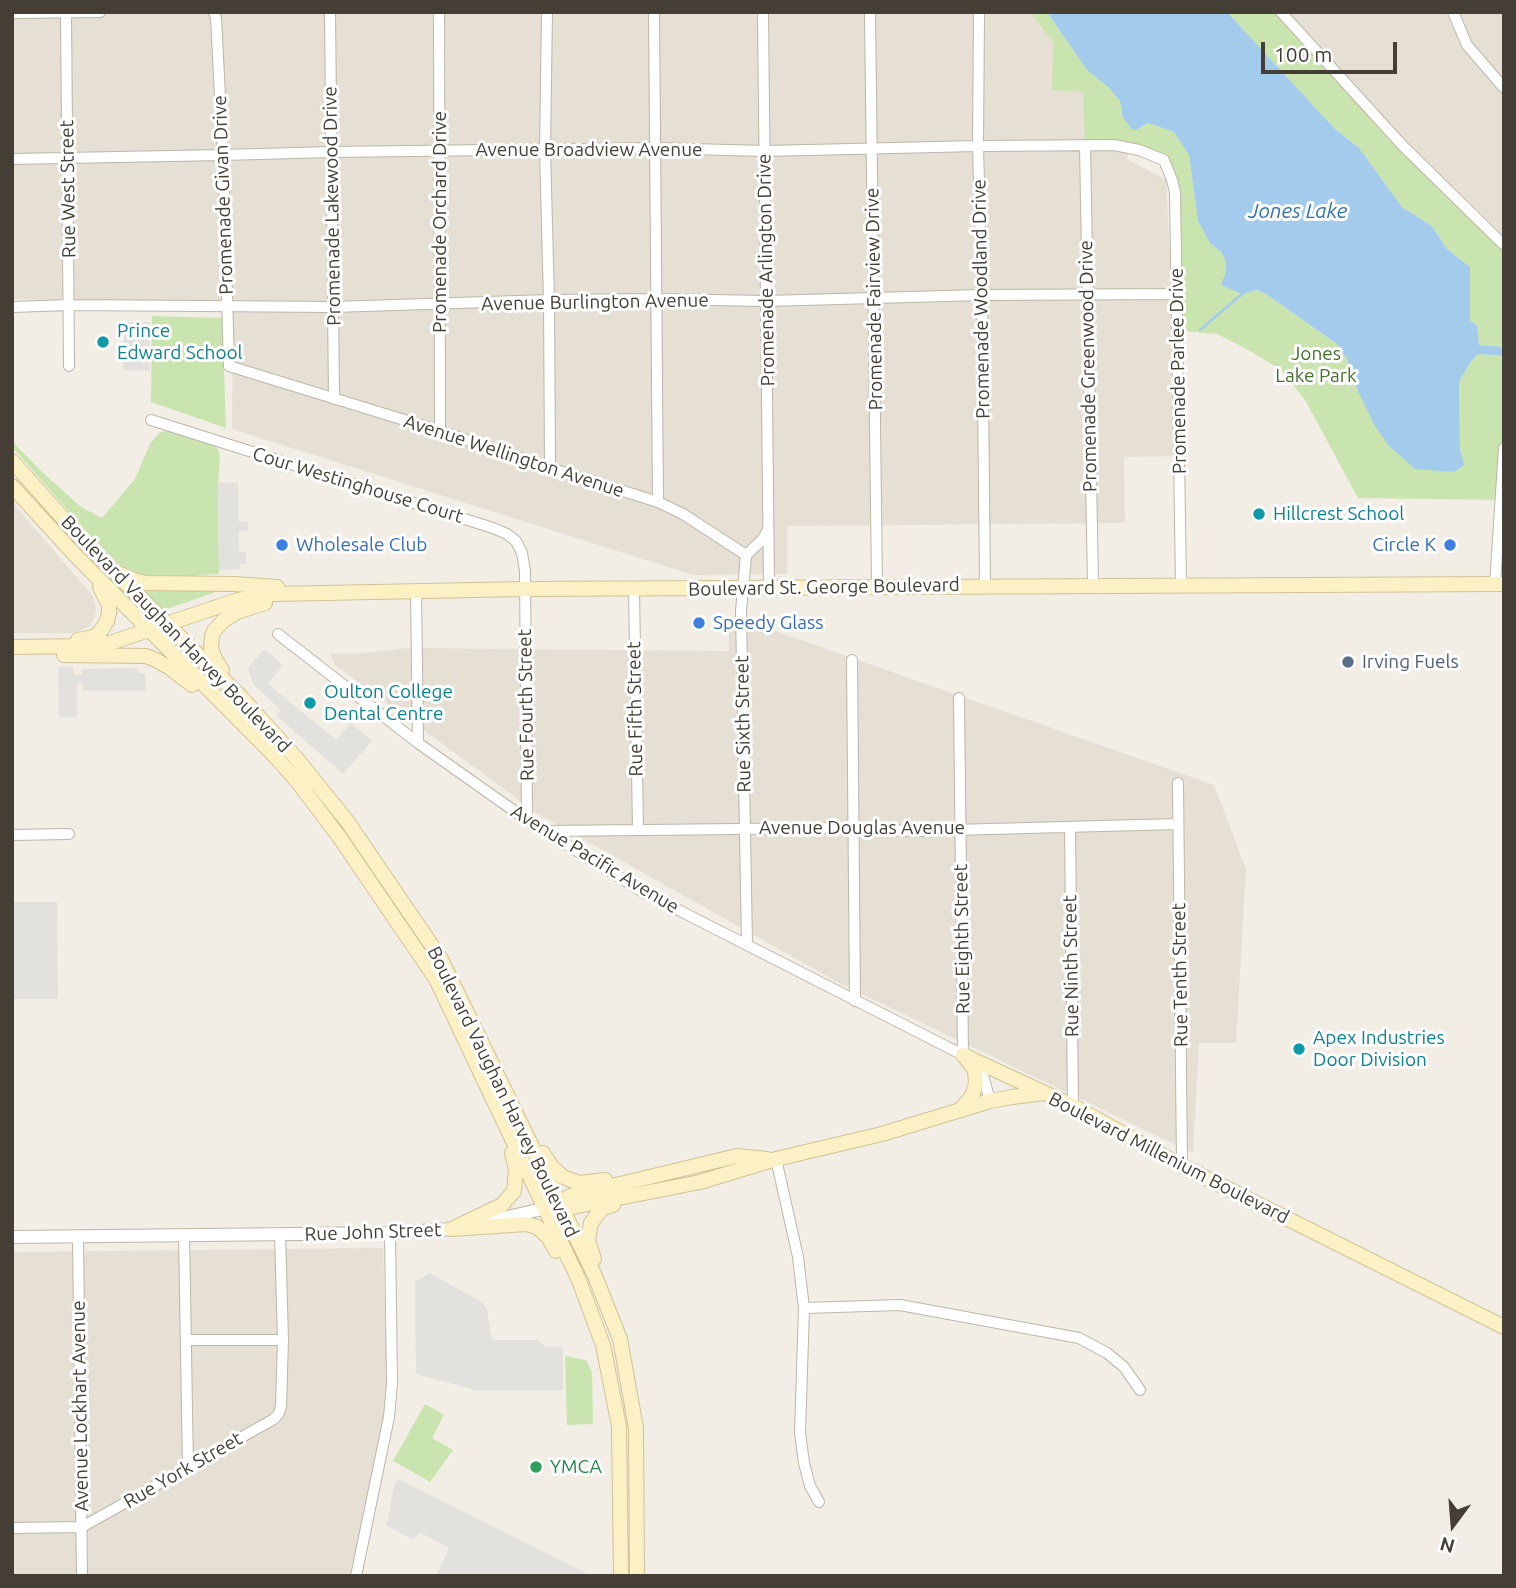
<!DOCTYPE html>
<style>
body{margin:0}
#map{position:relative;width:1516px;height:1588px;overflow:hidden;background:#f2eee5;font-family:Ubuntu,sans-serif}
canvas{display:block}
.frame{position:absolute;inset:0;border:14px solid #443e35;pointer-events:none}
.north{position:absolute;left:1418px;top:1490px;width:70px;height:70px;-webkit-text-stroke:5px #fff;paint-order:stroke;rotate:196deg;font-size:19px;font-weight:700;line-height:28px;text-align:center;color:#443e35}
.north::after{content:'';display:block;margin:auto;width:24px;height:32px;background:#443e35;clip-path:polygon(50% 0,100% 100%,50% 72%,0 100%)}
.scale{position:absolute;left:1261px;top:42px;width:136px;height:32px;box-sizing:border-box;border:4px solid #443e35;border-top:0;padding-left:9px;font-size:21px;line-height:24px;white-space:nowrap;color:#443e35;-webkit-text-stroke:5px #fff;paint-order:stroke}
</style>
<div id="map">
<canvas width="1516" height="1588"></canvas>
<div class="frame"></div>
<div class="north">N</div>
<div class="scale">100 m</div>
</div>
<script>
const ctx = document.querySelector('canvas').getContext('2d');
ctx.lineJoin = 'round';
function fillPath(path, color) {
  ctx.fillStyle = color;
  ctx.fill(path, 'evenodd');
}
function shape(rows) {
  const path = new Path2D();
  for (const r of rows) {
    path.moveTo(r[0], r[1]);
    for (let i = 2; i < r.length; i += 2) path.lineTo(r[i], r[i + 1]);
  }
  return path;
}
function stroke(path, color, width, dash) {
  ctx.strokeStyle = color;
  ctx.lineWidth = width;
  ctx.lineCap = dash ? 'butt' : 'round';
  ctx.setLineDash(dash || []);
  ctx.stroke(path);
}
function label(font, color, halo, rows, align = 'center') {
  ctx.font = font + ' Ubuntu,sans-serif';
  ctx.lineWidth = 6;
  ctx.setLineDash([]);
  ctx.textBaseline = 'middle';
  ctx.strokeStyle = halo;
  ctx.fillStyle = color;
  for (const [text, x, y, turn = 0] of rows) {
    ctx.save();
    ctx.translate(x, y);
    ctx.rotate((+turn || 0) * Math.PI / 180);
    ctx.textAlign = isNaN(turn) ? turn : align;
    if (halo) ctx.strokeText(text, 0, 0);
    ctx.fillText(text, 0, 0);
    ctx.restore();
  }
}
const residential = shape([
 [12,12,1047,12,1133,130,1127,159,1166,180,1180,456,1124,457,1125,523,787,526,787,574,693,575,232,429,233,303,12,299],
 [1285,12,1504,12,1504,235,1368,104],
 [12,502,93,596,96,609,95,617,88,627,74,633,12,633],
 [728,617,761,626,1214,785,1246,869,1236,1043,1199,1043,1193,1153,841,984,535,812,335,665,330,654,363,653,408,648,729,651],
 [383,1248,387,1384,384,1421,350,1576,12,1576,12,1252]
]);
const green = shape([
 [1031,12,1047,12,1087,70,1109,88,1120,101,1123,118,1139,129,1148,123,1174,132,1189,155,1198,221,1210,243,1221,252,1226,262,1226,272,1242,294,1257,290,1266,294,1337,344,1347,359,1357,389,1440,470,1453,472,1464,465,1460,448,1459,382,1470,363,1478,354,1504,356,1504,500,1358,498,1305,400,1281,370,1247,349,1217,334,1181,331,1175,192,1164,160,1139,150,1085,146,1083,92,1052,90,1053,42],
 [1227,12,1281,12,1504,245,1504,347,1479,345,1477,325,1470,321,1470,267,1447,249,1432,226,1402,207,1359,148,1335,129],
 [152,316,222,318,226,428,151,402],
 [165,431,173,432,214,445,219,451,220,457,218,483,219,574,199,575,192,577,146,578,122,568,86,531,12,447,12,441,40,470,81,507,102,518,135,479,150,444,159,433],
 [147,588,216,588,216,592,164,610,146,593],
 [565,1356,586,1360,592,1372,593,1424,567,1425],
 [425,1404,444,1415,432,1438,453,1450,430,1482,393,1461]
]);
const parking = shape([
 [124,322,150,322,150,371,123,370],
 [218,483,238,483,239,522,248,522,248,531,239,531,239,551,246,552,246,564,240,564,240,569,219,570],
 [264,649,283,665,268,684,336,740,351,723,372,741,343,774,277,716,281,710,253,684,248,668],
 [58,667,73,667,74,675,82,675,82,669,138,668,138,673,145,673,146,691,83,691,83,684,77,684,77,717,59,717],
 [12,902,57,902,58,999,12,999],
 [429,1273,482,1302,487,1310,492,1340,538,1340,546,1347,563,1347,563,1390,475,1390,416,1374,415,1282],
 [398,1479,588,1574,588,1576,436,1576,449,1548,419,1532,414,1540,385,1525,388,1519,393,1489]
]);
const water = shape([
 [1047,12,1227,12,1335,129,1359,148,1402,207,1432,226,1447,249,1470,267,1470,321,1477,325,1479,345,1504,347,1504,356,1478,354,1470,363,1459,382,1460,448,1464,465,1454,472,1415,469,1388,445,1375,426,1357,389,1347,359,1337,344,1266,294,1257,290,1242,294,1221,285,1226,272,1226,262,1221,252,1210,243,1198,221,1189,155,1174,132,1148,123,1138,129,1133,130,1123,118,1120,101,1109,88,1087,70]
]);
const stream = shape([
 [1200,330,1242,294]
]);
const minor = shape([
 [66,12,69,366],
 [214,12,216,18,223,155,229,366,440,431,550,468,658,502,683,514,746,555,741,611,747,944],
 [330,12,334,399],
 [439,12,440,431],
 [547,12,545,150,549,300,550,468],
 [654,12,658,502],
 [763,12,769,588],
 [870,12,877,587],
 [979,12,978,146,982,295,985,586],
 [1281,12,1403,146,1504,245],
 [1453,12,1467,45,1504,88],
 [12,13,100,12],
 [1085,146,1093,585],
 [12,159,223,155,331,152,655,148,765,151,978,146,1114,145,1139,150,1164,160,1172,180,1175,192,1181,585],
 [12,307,70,305,333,307,549,300,657,299,766,301,982,295,1177,294],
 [151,420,493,528,507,534,516,541,522,553,525,571,527,820],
 [746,555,762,540,768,530],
 [1495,584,1504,448],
 [634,589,638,829],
 [416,591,418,743],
 [278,634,418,743,527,820,643,892,963,1055,972,1061,983,1075,990,1101],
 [852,660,855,1001],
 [959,698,963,1055],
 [1178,783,1182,1166],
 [1070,827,1073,1106],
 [545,831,835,828,915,831,1178,824],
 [12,835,69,834],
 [776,1159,798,1257,804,1308,800,1433,804,1463,810,1486,819,1502],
 [184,1234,188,1467],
 [78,1236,82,1576],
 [804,1308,900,1305,1079,1338,1107,1353,1124,1367,1140,1390],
 [186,1340,283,1340],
 [12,1528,82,1527,274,1419,279,1413,281,1406,283,1340,280,1234],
 [356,1576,389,1417,392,1384,390,1233]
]);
const tertiary = shape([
 [481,1223,560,1205],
 [12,1237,390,1233,451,1229,460,1227]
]);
const secondary = shape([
 [12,461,86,544,241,697,297,759,347,821,441,959,595,1276,620,1339,636,1428,637,1576],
 [12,486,75,555,273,754,297,781,340,838,436,979,578,1278,603,1345,619,1426,621,1576],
 [120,574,134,580,146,583,234,584,277,587],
 [78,640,94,637,100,632,107,621,109,613,109,605,100,587],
 [12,647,82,646,110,643,238,600,273,594,525,589,1504,584],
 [64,655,146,656,154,659,170,668,192,685],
 [222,670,215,659,211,648,212,636,214,631,223,621,237,612,265,603],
 [963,1055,1073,1106,1182,1166,1504,1327],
 [960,1110,972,1096,976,1084,975,1070,964,1056],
 [543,1153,552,1167,563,1177,579,1183,605,1180],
 [560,1205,573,1207,700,1182,776,1159,882,1134,990,1101,1012,1097,1045,1093],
 [560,1205,570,1196,737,1156,767,1159],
 [458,1226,502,1205,514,1191,516,1169,512,1153],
 [451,1229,526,1224,537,1227,548,1237,556,1251],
 [594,1259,588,1240,591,1223,602,1208,613,1205]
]);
const markers = [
 [103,342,7,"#0f9aa8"],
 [1259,514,7,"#0f9aa8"],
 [282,545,7,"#3f7fe0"],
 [1450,545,7,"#3f7fe0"],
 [699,623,7,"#3f7fe0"],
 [1348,662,7,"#5c6f8a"],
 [310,703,7,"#0f9aa8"],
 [1299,1049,7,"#0f9aa8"],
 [536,1467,7,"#2e9e5b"]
];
const streetNames = [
 ["Avenue Broadview Avenue",589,150],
 ["Rue West Street",68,189,-91],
 ["Promenade Givan Drive",223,195,-92],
 ["Promenade Lakewood Drive",332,206,-91],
 ["Promenade Orchard Drive",440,222,-90],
 ["Promenade Arlington Drive",766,270,-91],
 ["Promenade Fairview Drive",874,299,-91],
 ["Promenade Woodland Drive",981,299,-91],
 ["Avenue Burlington Avenue",595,302,-1],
 ["Promenade Greenwood Drive",1088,366,-91],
 ["Promenade Parlee Drive",1178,371,-91],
 ["Avenue Wellington Avenue",514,456,18],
 ["Cour Westinghouse Court",358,485,17],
 ["Boulevard St. George Boulevard",824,587,-1],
 ["Boulevard Vaughan Harvey Boulevard",176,634,46],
 ["Rue Fourth Street",526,705,-91],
 ["Rue Fifth Street",635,709,-91],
 ["Rue Sixth Street",743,724,-91],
 ["Avenue Douglas Avenue",862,828],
 ["Avenue Pacific Avenue",595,859,31],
 ["Rue Eighth Street",962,939,-91],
 ["Rue Ninth Street",1071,966,-91],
 ["Rue Tenth Street",1180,975,-91],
 ["Boulevard Vaughan Harvey Boulevard",503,1092,64],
 ["Boulevard Millenium Boulevard",1169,1158,27],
 ["Rue John Street",373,1232,-2],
 ["Avenue Lockhart Avenue",80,1406,-91],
 ["Rue York Street",183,1470,-30]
];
const cultureNames = [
 ["Prince",117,331],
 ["Edward School",117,353],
 ["Hillcrest School",1273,514],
 ["Oulton College",324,692],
 ["Dental Centre",324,714],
 ["Apex Industries",1313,1038],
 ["Door Division",1313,1060]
];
const parkNames = [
 ["Jones",1316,354],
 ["Lake Park",1316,376]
];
const shopNames = [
 ["Wholesale Club",296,545],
 ["Circle K",1436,545,"right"],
 ["Speedy Glass",713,623]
];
const serviceNames = [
 ["Irving Fuels",1362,662]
];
const leisureNames = [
 ["YMCA",550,1467]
];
const waterNames = [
 ["Jones Lake",1298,211]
];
fillPath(residential, '#e5e0d3');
fillPath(green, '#cae4af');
fillPath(parking, '#e2e1dd');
fillPath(water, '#a3cbec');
stroke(stream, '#a3cbec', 2.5);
stroke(minor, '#bcb6a8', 12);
stroke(tertiary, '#bcb6a8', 14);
stroke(secondary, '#d0c297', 16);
stroke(minor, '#fff', 10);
stroke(tertiary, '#fff', 12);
stroke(secondary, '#fcf1c5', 14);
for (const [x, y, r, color] of markers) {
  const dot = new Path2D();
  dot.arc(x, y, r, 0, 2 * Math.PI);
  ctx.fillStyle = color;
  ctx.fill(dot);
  stroke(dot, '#fff', 2.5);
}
label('19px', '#443e35', '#fff', streetNames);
label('19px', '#0d838f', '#fff', cultureNames, 'left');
label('19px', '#43722b', '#fff', parkNames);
label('19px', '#366cbe', '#fff', shopNames, 'left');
label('19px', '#4e5e75', '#fff', serviceNames, 'left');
label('19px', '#27864d', '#fff', leisureNames, 'left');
label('italic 21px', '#3473aa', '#fff', waterNames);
</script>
